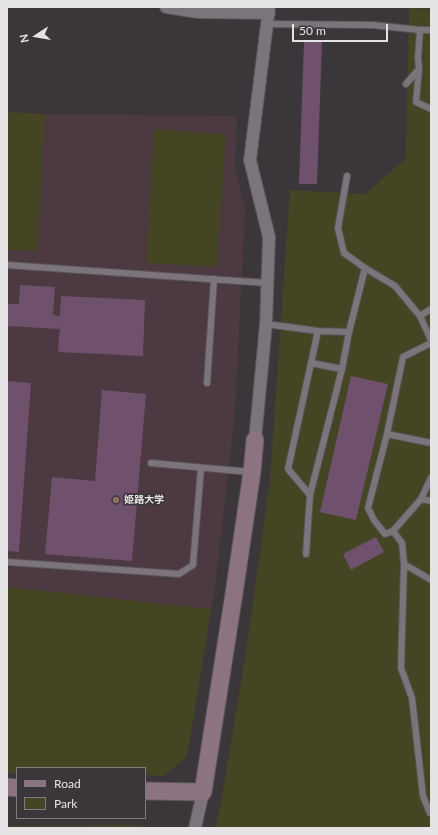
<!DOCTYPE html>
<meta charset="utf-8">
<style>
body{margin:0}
#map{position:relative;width:438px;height:835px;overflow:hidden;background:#3b363a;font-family:Lato,sans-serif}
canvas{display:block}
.frame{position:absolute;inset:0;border:8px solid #e6e3e6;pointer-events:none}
.legend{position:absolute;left:16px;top:767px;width:130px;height:52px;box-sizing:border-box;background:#3b363a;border:1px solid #7f7b7f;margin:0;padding:5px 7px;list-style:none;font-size:12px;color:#e6e3e6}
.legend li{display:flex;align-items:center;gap:8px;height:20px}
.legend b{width:20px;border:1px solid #7f7b7f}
.north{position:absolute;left:16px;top:16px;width:40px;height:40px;-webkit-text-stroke:3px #3b363a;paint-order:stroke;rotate:258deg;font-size:11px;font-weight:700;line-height:16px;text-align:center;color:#e6e3e6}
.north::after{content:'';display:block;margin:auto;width:14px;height:18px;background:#e6e3e6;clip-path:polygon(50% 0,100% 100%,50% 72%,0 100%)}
.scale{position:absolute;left:292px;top:24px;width:96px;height:18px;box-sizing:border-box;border:2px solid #e6e3e6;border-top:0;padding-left:5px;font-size:12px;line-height:14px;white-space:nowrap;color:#e6e3e6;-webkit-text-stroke:3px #3b363a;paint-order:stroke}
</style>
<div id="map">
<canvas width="438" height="835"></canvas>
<div class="frame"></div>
<ul class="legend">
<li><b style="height:5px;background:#8b7381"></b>Road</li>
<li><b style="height:11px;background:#444523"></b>Park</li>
</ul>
<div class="north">N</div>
<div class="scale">50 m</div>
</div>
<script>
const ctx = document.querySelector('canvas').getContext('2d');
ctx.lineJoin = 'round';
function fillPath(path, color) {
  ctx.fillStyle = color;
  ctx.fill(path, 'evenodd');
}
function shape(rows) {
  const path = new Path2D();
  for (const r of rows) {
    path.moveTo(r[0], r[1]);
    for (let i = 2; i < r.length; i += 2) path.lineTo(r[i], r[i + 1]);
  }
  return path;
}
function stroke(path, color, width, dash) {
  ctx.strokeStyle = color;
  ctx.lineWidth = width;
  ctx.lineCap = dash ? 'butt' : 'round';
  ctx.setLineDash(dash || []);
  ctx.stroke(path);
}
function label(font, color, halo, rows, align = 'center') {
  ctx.font = font + ' Lato,"Noto Sans JP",sans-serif';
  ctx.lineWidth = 3.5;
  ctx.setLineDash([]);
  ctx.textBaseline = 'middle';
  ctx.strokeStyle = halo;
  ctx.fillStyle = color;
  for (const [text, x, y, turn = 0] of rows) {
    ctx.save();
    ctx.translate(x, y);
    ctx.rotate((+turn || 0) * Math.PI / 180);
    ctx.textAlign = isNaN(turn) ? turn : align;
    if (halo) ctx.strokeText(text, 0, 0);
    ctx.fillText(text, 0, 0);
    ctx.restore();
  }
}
const education = shape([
 [7,112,45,114,237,116,235,169,245,210,235,414,215,587,187,757,163,776,145,775,145,768,17,768,17,773,7,773]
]);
const green = shape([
 [409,8,431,9,431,828,215,828,219,814,247,646,270,480,290,190,365,194,406,158],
 [7,112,45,114,38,251,7,250],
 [154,129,226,134,217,267,146,263],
 [7,587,211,609,187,757,163,776,145,775,145,768,17,768,17,773,7,773],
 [140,825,143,828,7,828,7,826]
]);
const building = shape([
 [304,41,322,42,317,184,299,184],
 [20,285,55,287,53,315,60,316,61,296,145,300,143,356,58,352,60,324,59,329,7,326,7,304,19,304],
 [351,376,388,384,356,520,320,512],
 [7,381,31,383,19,552,7,551],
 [102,390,146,394,132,561,45,554,52,477,95,481],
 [376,537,384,552,351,570,343,554]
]);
const lane = shape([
 [267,24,373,25,420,30,418,58,419,69,406,84],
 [420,30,431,30],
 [419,69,416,102,431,109],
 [347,176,338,228,344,253,365,268,395,286,420,316,431,340],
 [7,265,267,283],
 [420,316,431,309],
 [266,324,318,331,349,332],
 [431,343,403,357,387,434,368,508,374,520,385,534,393,531,421,499,431,478],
 [311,363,342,369],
 [207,383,214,279],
 [387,434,431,443],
 [151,463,250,472],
 [310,495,288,469,318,331],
 [421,499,431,501],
 [393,531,402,543,404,564,401,668,412,698,423,796,430,813,431,813],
 [306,554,310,495,342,369,349,332,365,268],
 [7,562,179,574,193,565,201,468],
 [404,564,431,580]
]);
const street = shape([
 [166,7,198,12,269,13],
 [255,440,266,324,269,237,250,160,267,24,269,7],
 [195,828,203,792]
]);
const secondary = shape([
 [7,787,17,788],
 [145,791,203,792,235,587,252,472,255,440]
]);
const markers = [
 [116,500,4,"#8d6e63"]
];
const poiNames = [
 ["姫路大学",124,500]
];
fillPath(education, '#4c3942');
fillPath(green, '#444523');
fillPath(building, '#6f516d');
stroke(lane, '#595458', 8);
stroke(street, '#595458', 14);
stroke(secondary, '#595458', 19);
stroke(lane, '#7b757b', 6);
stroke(street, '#7b757b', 12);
stroke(secondary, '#8b7381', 17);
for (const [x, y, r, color] of markers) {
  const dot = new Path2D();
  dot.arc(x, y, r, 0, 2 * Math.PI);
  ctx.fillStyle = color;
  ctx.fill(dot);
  stroke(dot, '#3b363a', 1.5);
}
label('bold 10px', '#e6e3e6', '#3b363a', poiNames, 'left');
</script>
